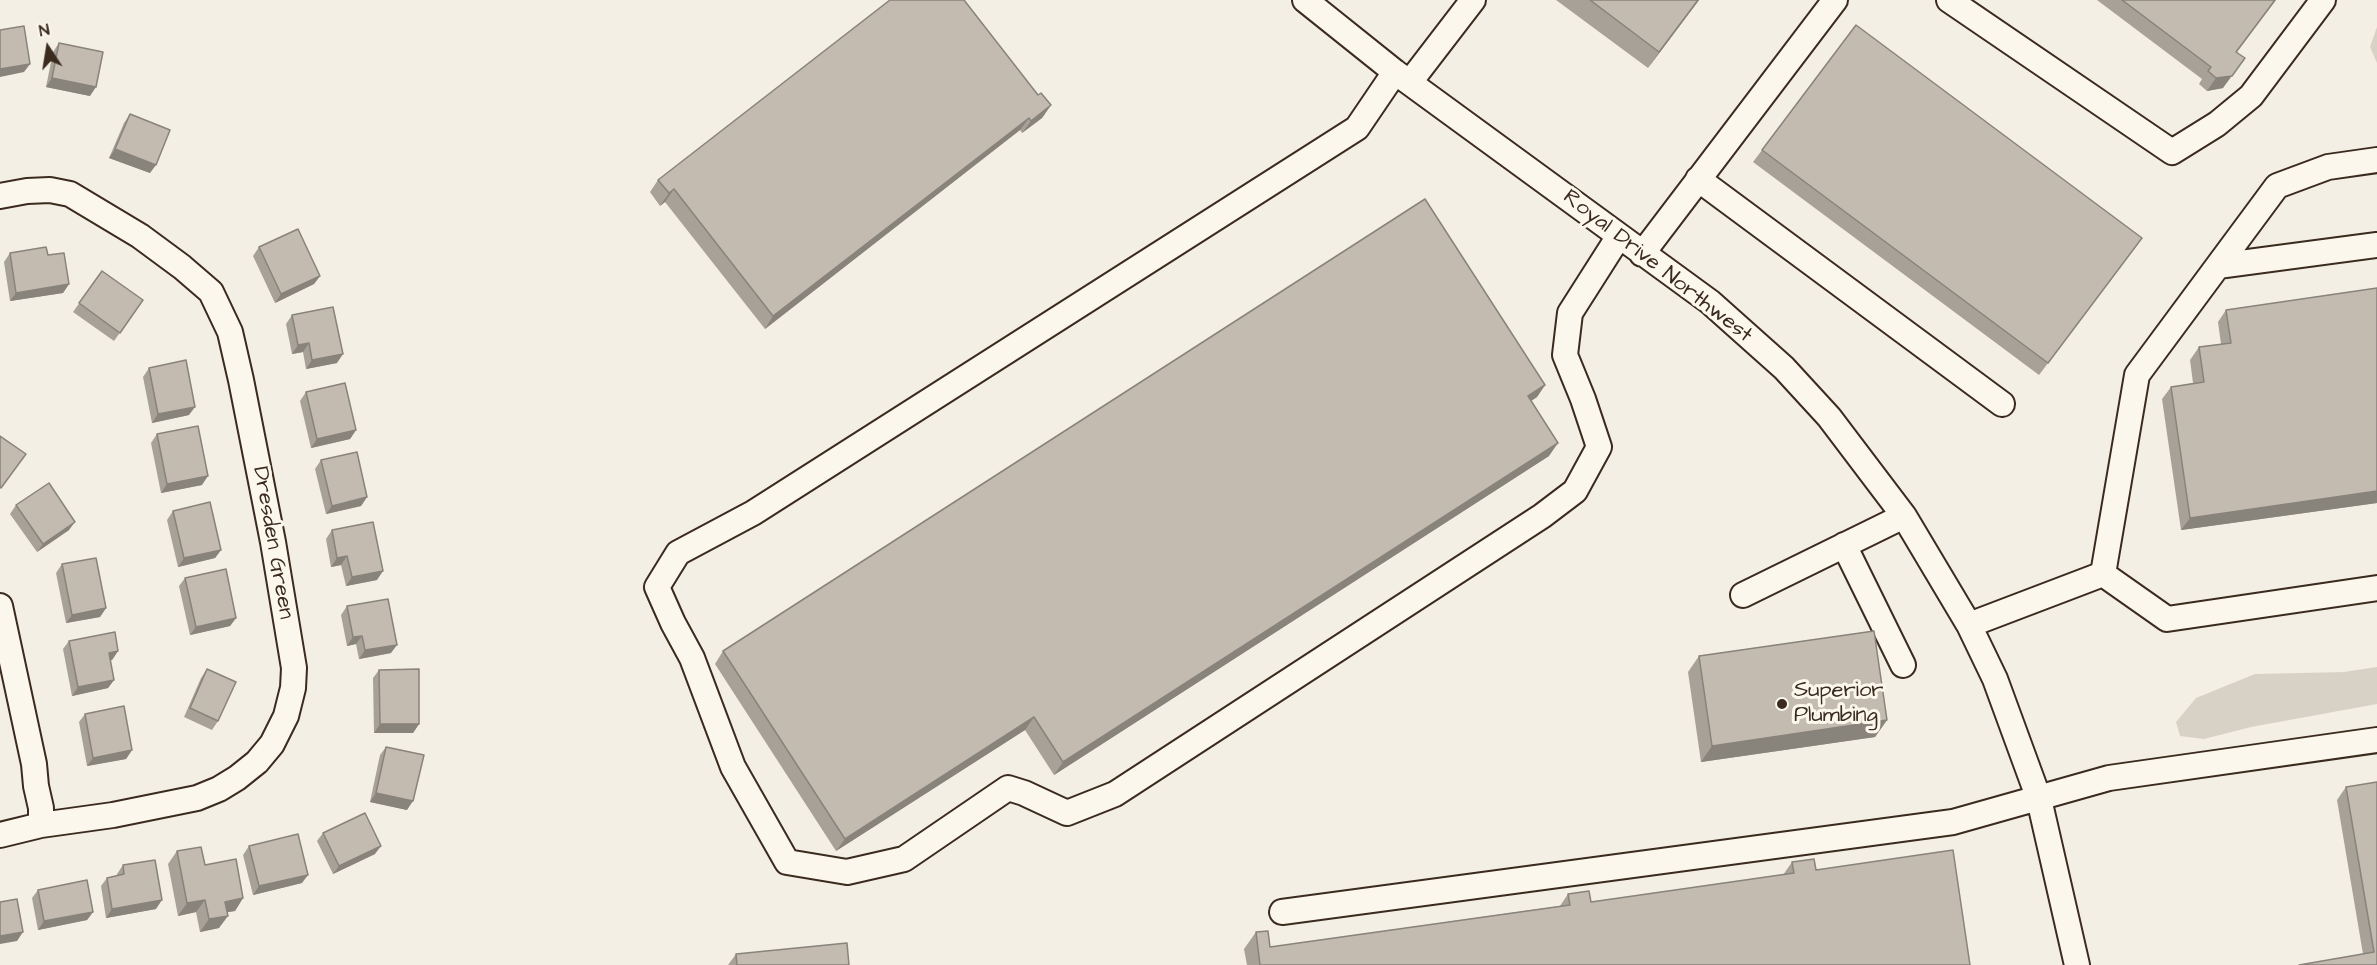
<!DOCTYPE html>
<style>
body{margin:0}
#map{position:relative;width:2377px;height:965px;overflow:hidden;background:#f3efe4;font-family:"Architects Daughter",sans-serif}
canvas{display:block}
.north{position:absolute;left:18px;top:18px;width:60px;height:60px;-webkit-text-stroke:4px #fbf7ec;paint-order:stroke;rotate:348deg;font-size:16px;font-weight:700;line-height:24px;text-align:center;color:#3b2a1e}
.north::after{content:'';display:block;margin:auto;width:21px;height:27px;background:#3b2a1e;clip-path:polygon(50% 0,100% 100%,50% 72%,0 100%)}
</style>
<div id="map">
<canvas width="2377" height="965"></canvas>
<div class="north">N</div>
</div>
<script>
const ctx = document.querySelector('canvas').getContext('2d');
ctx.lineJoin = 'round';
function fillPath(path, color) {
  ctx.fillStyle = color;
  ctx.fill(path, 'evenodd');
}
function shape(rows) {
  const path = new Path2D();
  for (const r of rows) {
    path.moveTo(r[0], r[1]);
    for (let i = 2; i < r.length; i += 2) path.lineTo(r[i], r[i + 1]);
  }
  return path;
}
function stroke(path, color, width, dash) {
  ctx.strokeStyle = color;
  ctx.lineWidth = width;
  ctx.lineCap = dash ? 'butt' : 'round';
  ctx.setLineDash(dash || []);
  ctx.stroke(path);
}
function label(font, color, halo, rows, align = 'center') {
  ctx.font = font + ' "Architects Daughter",sans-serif';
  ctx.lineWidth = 6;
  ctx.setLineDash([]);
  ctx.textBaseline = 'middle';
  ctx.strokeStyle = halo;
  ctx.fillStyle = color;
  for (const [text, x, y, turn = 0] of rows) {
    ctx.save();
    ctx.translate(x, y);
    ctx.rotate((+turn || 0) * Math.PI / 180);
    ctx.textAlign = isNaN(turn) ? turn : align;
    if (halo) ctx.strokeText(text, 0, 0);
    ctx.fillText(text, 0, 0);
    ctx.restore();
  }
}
const green = shape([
 [2377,27,2377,63,2370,47],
 [2377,667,2377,704,2251,727,2204,739,2180,736,2176,722,2196,698,2255,674,2344,672]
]);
const minor = shape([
 [1305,0,1395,72,1710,302,1784,368,1829,417,1904,516,1969,625,1995,679,2039,799,2077,965],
 [1949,0,2172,152,2217,124,2251,96,2323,0],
 [1395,72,1357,128,753,513,678,553,657,587,673,623,692,658,733,767,787,862,847,872,904,859,1008,788,1024,793,1067,813,1115,794,1542,516,1575,491,1599,447,1583,399,1565,355,1570,313,1619,236],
 [1410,82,1473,0],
 [1698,179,2002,404],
 [0,196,27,191,50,190,70,194,140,236,182,267,211,292,230,332,241,380,273,542,294,668,293,688,286,716,272,744,257,762,237,778,219,789,197,798,113,815,41,825,0,835],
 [1642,254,1835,0],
 [2218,266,2377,245],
 [1844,545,1903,665],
 [2103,574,2137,375,2277,186,2328,167,2377,160],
 [2103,574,2167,619,2377,588],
 [1743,595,1904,516],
 [0,606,34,764,36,786,41,808,41,825],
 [1969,625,2103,574],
 [1282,912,1953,822,2109,778,2377,740]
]);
const wall = shape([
 [1556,0,1699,0,1648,68],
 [2097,0,2276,0,2237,52,2223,88,2207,91,2199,84,2202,79],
 [59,43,90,96,46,87,53,52],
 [1038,95,1051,105,1042,118,1022,133,1020,130,765,329,665,202,660,206,650,192,658,180],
 [130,114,150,173,109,158,124,123],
 [1762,150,2142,238,2039,375,1753,162],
 [259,247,320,276,314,284,275,303,253,256],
 [10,253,48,255,69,284,63,293,10,301,4,262],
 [102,271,143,300,114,341,73,312],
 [2377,288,2377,503,2181,530,2162,399,2171,387,2193,383,2190,360,2199,347,2221,344,2218,322,2226,310],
 [292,315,337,363,306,369,303,352,292,354,286,324],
 [149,368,189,415,152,423,143,377],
 [1545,385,1537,397,1531,401,1549,456,1054,775,1025,730,836,851,715,664,723,651],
 [306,392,356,430,350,439,311,448,300,401],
 [157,434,202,485,161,493,151,443],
 [321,460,367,497,361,506,326,514,315,469],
 [16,505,69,530,37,552,10,514],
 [173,511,221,550,215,558,178,567,167,520],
 [332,530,377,580,346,586,341,565,331,567,326,539],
 [62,564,106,608,100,617,66,623,56,573],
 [185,578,236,618,230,626,190,635,179,586],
 [347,606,391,653,359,659,356,644,347,646,341,615],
 [69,641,118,651,112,660,110,660,114,680,108,688,72,696,63,649],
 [1699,656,1887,720,1875,737,1701,762,1688,672],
 [207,669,218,721,212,730,184,717,201,678],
 [379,670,419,724,413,733,374,733,373,678],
 [85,714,132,750,126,759,87,766,79,722],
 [386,747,407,810,370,802,380,755],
 [2346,787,2377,965,2363,954,2337,800],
 [323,833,375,854,333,874,317,841],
 [249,846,302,883,253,895,243,855],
 [177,851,205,865,243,898,235,911,227,912,219,928,200,932,196,912,178,916,168,864],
 [1792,862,1816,870,1970,965,1247,965,1244,949,1256,932,1270,947,1560,906,1568,894,1591,902,1783,875],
 [123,865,156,909,106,918,101,886,107,878,117,876,117,874],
 [38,890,93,912,87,920,38,930,32,898],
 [736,954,849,965,728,965]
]);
const shadedWall = shape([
 [1698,0,1699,0,1648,68,1659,52],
 [2245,58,2223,88,2207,91,2216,78],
 [30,64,24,72,0,77,0,69],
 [52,78,96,87,90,96,46,87],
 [1051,105,1042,118,1022,133,1031,121],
 [1029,118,1020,130,765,329,773,316],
 [115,149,156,165,150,173,109,158],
 [674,189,665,202,660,206,669,193],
 [320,276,314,284,275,303,281,294],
 [69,284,63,293,10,301,16,293],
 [309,343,303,352,292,354,298,345],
 [343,354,337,363,306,369,312,360],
 [1545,385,1537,397,1519,409,1528,396],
 [195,407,189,415,152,423,158,414],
 [356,430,350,439,311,448,317,439],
 [1558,443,1549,456,1054,775,1063,762],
 [208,476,202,485,161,493,167,484],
 [2377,491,2377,503,2181,530,2190,518],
 [367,497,361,506,326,514,332,506],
 [75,522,69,530,37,552,43,544],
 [221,550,215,558,178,567,184,558],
 [347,556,341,565,331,567,337,558],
 [383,571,377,580,346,586,352,577],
 [106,608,100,617,66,623,72,615],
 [236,618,230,626,190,635,196,627],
 [362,636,356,644,347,646,353,637],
 [397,645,391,653,359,659,365,650],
 [118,651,112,660,103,662,109,653],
 [114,680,108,688,72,696,78,687],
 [1034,717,1025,730,836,851,845,839],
 [1887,720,1875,737,1701,762,1712,746],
 [380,724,419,724,413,733,374,733],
 [132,750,126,759,87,766,93,758],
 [376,793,413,801,407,810,370,802],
 [381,846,375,854,333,874,339,866],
 [308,875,302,883,253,895,259,886],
 [243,898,235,911,216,914,225,902],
 [162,900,156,909,106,918,112,909],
 [205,900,196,912,178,916,187,903],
 [93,912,87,920,38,930,44,921],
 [228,916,219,928,200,932,209,919],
 [23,932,17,941,0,944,0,936]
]);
const building = shape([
 [890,0,964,0,1038,95,1041,93,1051,105,1031,121,1029,118,773,316,674,189,669,193,658,180,890,0],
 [1590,0,1698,0,1659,52,1590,0],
 [2122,0,2275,0,2236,52,2245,58,2232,76,2216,78,2208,71,2211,67,2122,0],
 [1856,25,2142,238,2048,363,1762,150,1856,25],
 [24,26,30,64,0,69,0,30,24,26],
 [59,43,103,52,96,87,52,78,59,43],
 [130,114,170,130,156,165,115,149,130,114],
 [1425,199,1545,385,1528,396,1558,443,1063,762,1034,717,845,839,723,651,1425,199],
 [298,229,320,276,281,294,259,247,298,229],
 [46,247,48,255,64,253,69,284,16,293,10,253,46,247],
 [102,271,143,300,120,333,79,303,102,271],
 [2377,288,2377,491,2190,518,2171,387,2204,382,2199,347,2231,343,2226,310,2377,288],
 [333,307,343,354,312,360,309,343,298,345,292,315,333,307],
 [186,360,195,407,158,414,149,368,186,360],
 [345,383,356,430,317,439,306,392,345,383],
 [198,426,208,476,167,484,157,434,198,426],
 [0,436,26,454,1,488,0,487,0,436],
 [357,452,367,497,332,506,321,460,357,452],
 [49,483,75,522,43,544,16,505,49,483],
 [210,502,221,550,184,558,173,511,210,502],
 [373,522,383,571,352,577,347,556,337,558,332,530,373,522],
 [96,558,106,608,72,615,62,564,96,558],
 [226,569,236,618,196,627,185,578,226,569],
 [388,599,397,645,365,650,362,636,353,637,347,606,388,599],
 [1874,631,1887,720,1712,746,1699,656,1874,631],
 [115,632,118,651,109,653,114,680,78,687,69,641,115,632],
 [207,669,236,682,218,721,190,708,207,669],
 [419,669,419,724,380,724,379,670,419,669],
 [124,706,132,750,93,758,85,714,124,706],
 [386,747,424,755,413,801,376,793,386,747],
 [2377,782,2377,965,2299,965,2374,952,2346,787,2377,782],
 [365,813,381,846,339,866,323,833,365,813],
 [298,834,308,875,259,886,249,846,298,834],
 [201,847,205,865,236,859,243,898,225,902,228,916,209,919,205,900,187,903,177,851,201,847],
 [1953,850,1970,965,1260,965,1256,932,1268,931,1270,947,1570,905,1568,894,1589,891,1591,902,1794,873,1792,862,1814,859,1816,870,1953,850],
 [155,860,162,900,112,909,107,878,124,874,123,865,155,860],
 [87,880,93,912,44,921,38,890,87,880],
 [17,899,23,932,0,936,0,902,17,899],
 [847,943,849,965,737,965,736,954,847,943]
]);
const markers = [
 [1782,704,6,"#3b2a1e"]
];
const streetNames = [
 ["Royal Drive Northwest",1657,267,38],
 ["Dresden Green",272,543,80]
];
const poiNames = [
 ["Superior",1794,691],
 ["Plumbing",1794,716]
];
fillPath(green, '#d8d1c6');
stroke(minor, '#3b2a1e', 28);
stroke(minor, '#fbf7ec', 24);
fillPath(wall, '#a8a197');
fillPath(shadedWall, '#88837b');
fillPath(building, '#c3bbb0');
stroke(building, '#88837b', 1.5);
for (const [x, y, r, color] of markers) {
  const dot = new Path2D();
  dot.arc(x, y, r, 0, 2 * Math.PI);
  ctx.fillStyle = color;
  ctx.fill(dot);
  stroke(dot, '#fbf7ec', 2);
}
label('22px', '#3b2a1e', '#fbf7ec', streetNames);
label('22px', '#3b2a1e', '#fbf7ec', poiNames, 'left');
</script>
